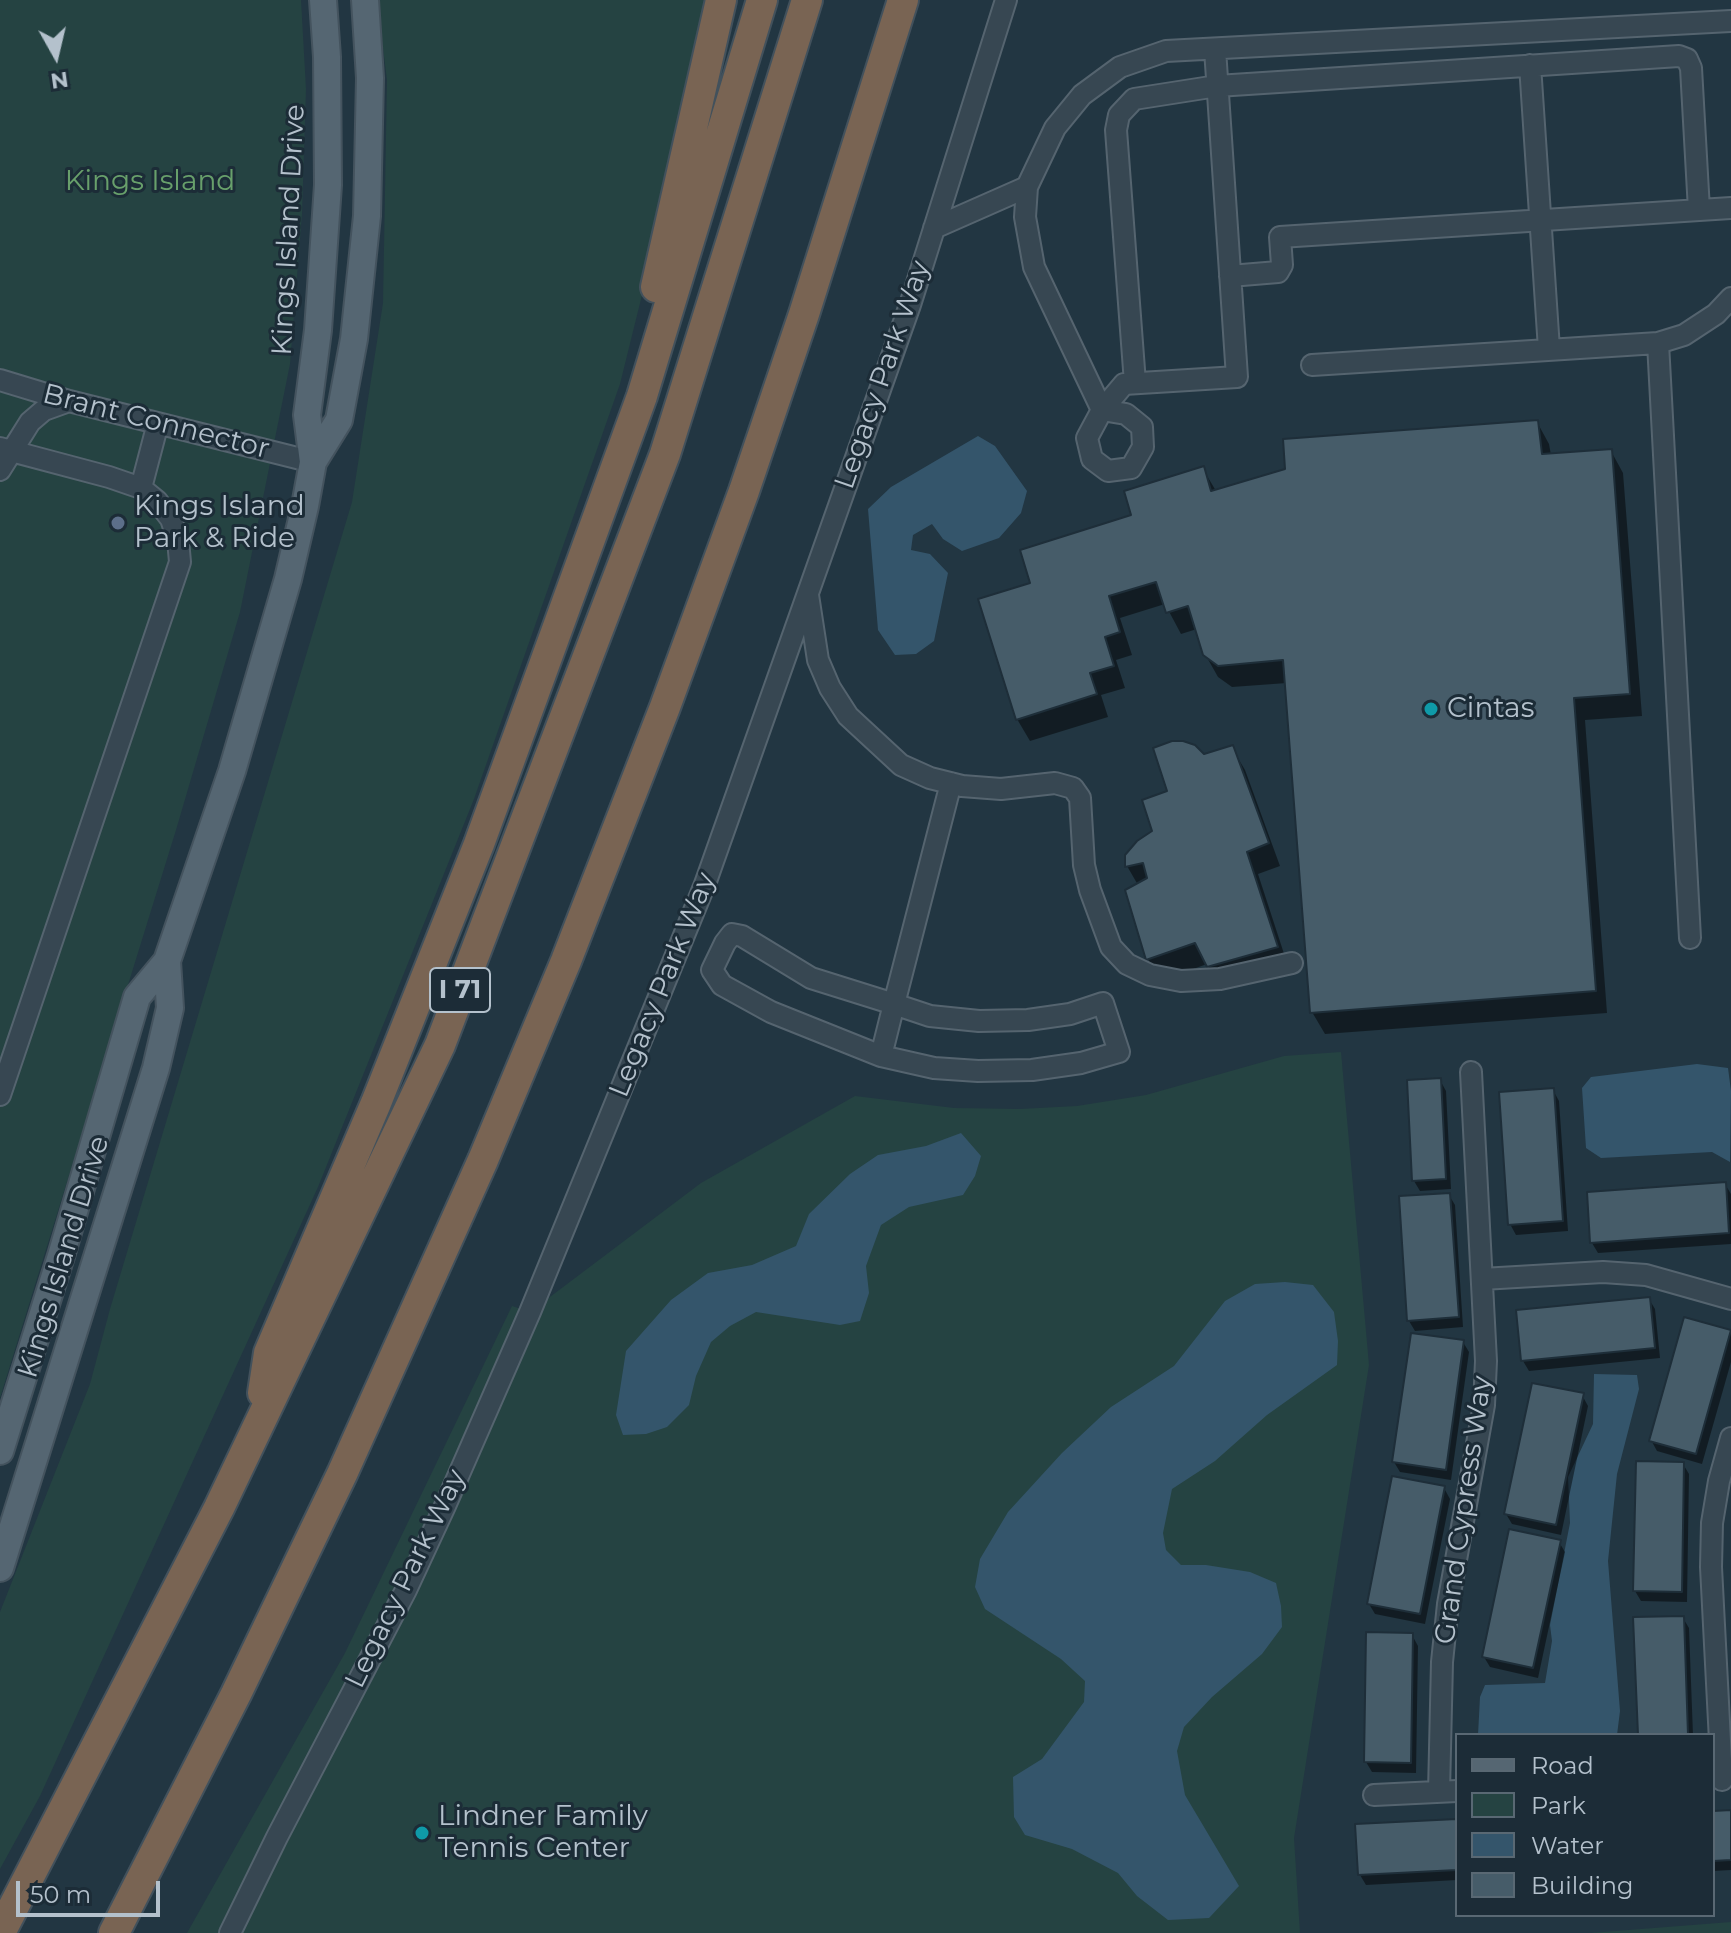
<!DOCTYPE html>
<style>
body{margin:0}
#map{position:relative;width:1731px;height:1933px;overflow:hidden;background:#223642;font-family:Montserrat,sans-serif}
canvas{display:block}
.legend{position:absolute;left:1455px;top:1733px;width:260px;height:184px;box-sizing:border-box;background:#1c2c37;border:2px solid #596873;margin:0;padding:10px 14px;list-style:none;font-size:24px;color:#b4c1cc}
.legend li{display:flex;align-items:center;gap:16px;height:40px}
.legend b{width:40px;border:2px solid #596873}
.north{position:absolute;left:16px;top:16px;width:80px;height:80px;-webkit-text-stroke:6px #1c2c37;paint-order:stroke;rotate:172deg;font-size:22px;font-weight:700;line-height:32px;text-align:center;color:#b4c1cc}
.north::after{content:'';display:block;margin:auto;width:28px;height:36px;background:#b4c1cc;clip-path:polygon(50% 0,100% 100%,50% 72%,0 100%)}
.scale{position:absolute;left:16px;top:1881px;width:144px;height:36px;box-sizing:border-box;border:4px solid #b4c1cc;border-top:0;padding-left:10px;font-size:24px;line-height:28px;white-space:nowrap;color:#b4c1cc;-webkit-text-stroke:6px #1c2c37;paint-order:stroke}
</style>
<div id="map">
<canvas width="1731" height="1933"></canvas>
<ul class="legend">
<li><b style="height:10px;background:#556672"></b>Road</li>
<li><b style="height:22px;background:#254342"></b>Park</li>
<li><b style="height:22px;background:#34556b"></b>Water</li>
<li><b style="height:22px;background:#465c69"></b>Building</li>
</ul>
<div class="north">N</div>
<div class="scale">50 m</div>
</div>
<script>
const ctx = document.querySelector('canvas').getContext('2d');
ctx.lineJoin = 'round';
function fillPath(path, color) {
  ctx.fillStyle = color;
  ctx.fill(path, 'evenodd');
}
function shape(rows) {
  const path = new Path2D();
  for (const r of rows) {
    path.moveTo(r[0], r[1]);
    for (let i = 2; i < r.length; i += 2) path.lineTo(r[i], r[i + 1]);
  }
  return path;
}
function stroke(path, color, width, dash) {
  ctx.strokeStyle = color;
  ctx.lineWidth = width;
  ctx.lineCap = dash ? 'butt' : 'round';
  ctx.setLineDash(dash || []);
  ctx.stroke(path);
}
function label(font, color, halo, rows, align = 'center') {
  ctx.font = font + ' Montserrat,sans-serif';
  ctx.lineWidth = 6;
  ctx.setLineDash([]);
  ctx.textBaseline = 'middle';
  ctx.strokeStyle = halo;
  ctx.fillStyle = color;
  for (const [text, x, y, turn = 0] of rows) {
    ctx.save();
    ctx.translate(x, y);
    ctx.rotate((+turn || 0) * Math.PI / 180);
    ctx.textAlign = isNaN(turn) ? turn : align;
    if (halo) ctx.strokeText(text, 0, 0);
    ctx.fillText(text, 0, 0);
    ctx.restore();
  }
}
const green = shape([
 [0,0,301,0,306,89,302,214,290,364,240,612,176,830,0,1398],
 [377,0,715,0,620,384,474,799,318,1187,40,1796,0,1869,0,1612,90,1384,110,1309,352,502,383,303,387,80],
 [1341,1052,1369,1365,1294,1838,1300,1933,187,1933,345,1653,512,1306,530,1312,701,1183,855,1096,954,1108,1020,1109,1077,1106,1146,1095,1284,1056],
 [1731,1922,1731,1933,1590,1933]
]);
const water = shape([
 [978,436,995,446,1027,491,1021,513,999,538,962,551,943,539,932,524,913,535,911,550,930,554,948,573,934,641,916,654,895,655,878,630,868,509,891,487],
 [1697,1064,1728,1068,1731,1091,1730,1162,1712,1152,1601,1158,1586,1148,1582,1088,1591,1077],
 [961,1133,981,1156,975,1176,963,1195,909,1207,881,1225,866,1266,869,1293,860,1321,840,1325,756,1312,730,1326,711,1342,696,1376,689,1405,667,1427,646,1434,623,1435,616,1415,626,1351,671,1300,708,1273,752,1265,796,1246,809,1214,850,1174,878,1155,926,1146],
 [1285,1282,1313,1285,1334,1312,1338,1341,1337,1365,1267,1415,1215,1461,1172,1489,1163,1533,1166,1550,1181,1565,1206,1565,1250,1572,1276,1583,1281,1606,1282,1627,1262,1654,1212,1697,1184,1727,1177,1751,1185,1795,1239,1886,1209,1918,1168,1920,1137,1896,1118,1873,1072,1849,1025,1835,1014,1817,1013,1777,1042,1759,1084,1702,1085,1681,1061,1659,985,1609,975,1587,980,1559,1008,1512,1062,1453,1111,1407,1174,1366,1225,1301,1255,1284],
 [1594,1374,1637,1375,1639,1389,1617,1474,1608,1561,1620,1711,1617,1735,1478,1735,1480,1697,1485,1685,1545,1683,1552,1641,1550,1625,1570,1523,1568,1477,1593,1424]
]);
const shadow = shape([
 [1537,422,1549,444,1551,455,1611,451,1623,473,1642,716,1585,720,1607,1013,1325,1034,1312,1012,1287,683,1232,687,1218,677,1205,654,1197,629,1181,634,1165,604,1120,618,1132,655,1116,660,1125,688,1101,695,1108,717,1030,741,1017,719,1033,584,1203,469,1216,491],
 [1232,748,1245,770,1280,866,1258,874,1289,969,1221,989,1207,964,1160,981,1148,959,1138,885,1127,866,1154,832,1169,793,1204,756],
 [1440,1080,1446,1091,1451,1189,1420,1191,1414,1181],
 [1553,1090,1559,1101,1568,1231,1516,1235,1510,1224],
 [1725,1184,1731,1194,1731,1244,1598,1253,1592,1243,1589,1194],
 [1449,1195,1455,1205,1463,1327,1415,1331,1409,1321],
 [1649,1299,1655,1309,1660,1358,1529,1371,1523,1361],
 [1686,1320,1731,1333,1731,1362,1702,1464,1657,1451,1651,1440],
 [1463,1342,1469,1352,1451,1480,1400,1472,1394,1462],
 [1582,1395,1588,1406,1561,1535,1512,1524,1506,1514],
 [1683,1464,1689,1474,1687,1602,1641,1601,1635,1591],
 [1444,1488,1450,1499,1425,1624,1375,1614,1369,1604],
 [1559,1542,1565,1552,1538,1678,1490,1667,1484,1657],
 [1683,1618,1689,1628,1693,1735,1640,1735],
 [1412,1635,1418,1646,1416,1773,1372,1772,1366,1762],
 [1731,1812,1731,1870,1713,1871,1713,1813],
 [1457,1821,1457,1880,1366,1885,1360,1875]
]);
const building = shape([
 [1538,420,1542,454,1612,449,1630,694,1574,698,1596,991,1310,1013,1283,660,1218,666,1203,655,1188,606,1166,613,1156,582,1109,596,1120,632,1105,637,1114,666,1090,673,1097,694,1016,720,978,599,1030,583,1020,550,1131,515,1124,491,1204,466,1211,491,1285,469,1283,439,1538,420],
 [1172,741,1183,741,1195,745,1204,754,1233,745,1269,843,1247,852,1278,947,1207,967,1195,943,1146,960,1125,890,1147,878,1143,863,1125,867,1125,855,1137,841,1152,831,1142,800,1167,791,1153,748,1172,741],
 [1441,1078,1446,1179,1412,1181,1407,1080,1441,1078],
 [1554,1088,1563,1221,1508,1225,1499,1092,1554,1088],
 [1726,1182,1729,1233,1590,1243,1587,1192,1726,1182],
 [1450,1193,1459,1317,1407,1321,1399,1196,1450,1193],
 [1650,1297,1655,1348,1521,1361,1516,1310,1650,1297],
 [1684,1317,1731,1330,1696,1454,1649,1441,1684,1317],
 [1411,1333,1464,1340,1446,1470,1392,1462,1411,1333],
 [1532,1383,1584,1393,1556,1525,1504,1514,1532,1383],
 [1636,1461,1684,1462,1682,1592,1633,1591,1636,1461],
 [1392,1476,1445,1486,1420,1614,1367,1604,1392,1476],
 [1509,1529,1561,1540,1533,1668,1482,1657,1509,1529],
 [1684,1616,1688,1735,1638,1735,1633,1617,1684,1616],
 [1366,1632,1413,1633,1411,1763,1364,1762,1366,1632],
 [1731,1810,1731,1860,1713,1861,1713,1811,1731,1810],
 [1457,1819,1457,1870,1358,1875,1355,1824,1457,1819]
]);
const minor = shape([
 [1530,65,1549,349],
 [934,228,1027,187],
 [1230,276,1278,272,1282,265,1280,237,1731,208],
 [1658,343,1690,938],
 [1312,365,1658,343,1684,335,1716,314,1731,298],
 [0,380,69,401,313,462],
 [1135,383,1116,130,1119,115,1134,99,1217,86,1679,56,1687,59,1691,68,1699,210],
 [1102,410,1034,267,1025,217,1027,187,1055,128,1082,95,1120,67,1166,51,1731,21],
 [1102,410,1126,414,1142,427,1143,447,1131,468,1108,471,1092,459,1087,438,1102,410,1124,384,1237,377,1215,49],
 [0,448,109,477,141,488,157,501,171,519,178,540,180,562,0,1095],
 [0,470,30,422,44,410,69,401],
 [141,488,158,423],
 [808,595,818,660,830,688,848,716,901,765,930,778,962,786,1001,789,1055,783,1073,788,1080,798,1084,865,1090,890,1111,947,1127,964,1150,975,1181,981,1220,979,1292,963],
 [881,1056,771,1012,722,985,712,970,725,943,732,934,742,936,811,978,894,1004,930,1016,979,1021,1028,1020,1070,1014,1103,1003,1119,1052,1081,1063,1032,1070,978,1071,934,1068,881,1056,894,1004,951,783],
 [1482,1279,1603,1272,1646,1275,1731,1299],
 [1722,1780,1711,1567,1712,1523,1719,1481,1731,1438],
 [1439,1792,1442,1662,1448,1604,1484,1405,1486,1361,1471,1072],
 [1374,1795,1457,1791],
 [230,1933,277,1837,406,1590,445,1506,530,1312,705,884,910,305,1006,0]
]);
const major = shape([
 [313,462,339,420,354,339,367,216,370,78,365,0],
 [0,1451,61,1256,137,997,167,961,232,771,288,579,305,506,313,462,307,415,318,330,328,185,327,57,323,0],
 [0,1568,156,1068,170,1008,167,961]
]);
const highway = shape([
 [656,287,721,0],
 [263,1393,269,1353,376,1103,479,844,642,396,762,0],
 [0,1933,219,1508,440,1045,665,454,807,0],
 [114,1933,236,1694,342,1474,483,1160,566,961,665,707,744,491,804,314,903,0]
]);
const markers = [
 [118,523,8,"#5c6f8a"],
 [1431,709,8,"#0f9aa8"],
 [422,1833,8,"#0f9aa8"]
];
const shields = [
 [460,990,60]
];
const shieldNames = [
 ["I 71",460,990]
];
const parkNames = [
 ["Kings Island",150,182]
];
const streetNames = [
 ["Kings Island Drive",289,230,-87],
 ["Legacy Park Way",883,375,-71],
 ["Brant Connector",156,422,14],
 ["Legacy Park Way",663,985,-68],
 ["Kings Island Drive",64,1257,-73],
 ["Grand Cypress Way",1464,1510,-82],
 ["Legacy Park Way",406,1579,-64]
];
const poiNames = [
 ["Kings Island",134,507],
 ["Park & Ride",134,539],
 ["Cintas",1447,709],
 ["Lindner Family",438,1817],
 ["Tennis Center",438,1849]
];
fillPath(green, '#254342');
fillPath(water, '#34556b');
fillPath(shadow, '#0007');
fillPath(building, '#465c69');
stroke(building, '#1e2e39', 2);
stroke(minor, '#55646f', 24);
stroke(major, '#44535e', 30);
stroke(highway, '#42515c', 34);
stroke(minor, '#374752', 20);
stroke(major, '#556672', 26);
stroke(highway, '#796453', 30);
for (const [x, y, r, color] of markers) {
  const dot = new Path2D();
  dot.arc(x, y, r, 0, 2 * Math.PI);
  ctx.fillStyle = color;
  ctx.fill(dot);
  stroke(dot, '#1c2c37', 3);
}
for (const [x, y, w] of shields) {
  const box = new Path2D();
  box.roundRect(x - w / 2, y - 22, w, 44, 6);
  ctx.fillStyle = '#1c2c37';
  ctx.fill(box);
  stroke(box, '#b4c1cc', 2);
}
label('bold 26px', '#b4c1cc', null, shieldNames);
label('28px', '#68a06b', '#1c2c37', parkNames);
label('28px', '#b4c1cc', '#1c2c37', streetNames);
label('28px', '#b4c1cc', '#1c2c37', poiNames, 'left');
</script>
